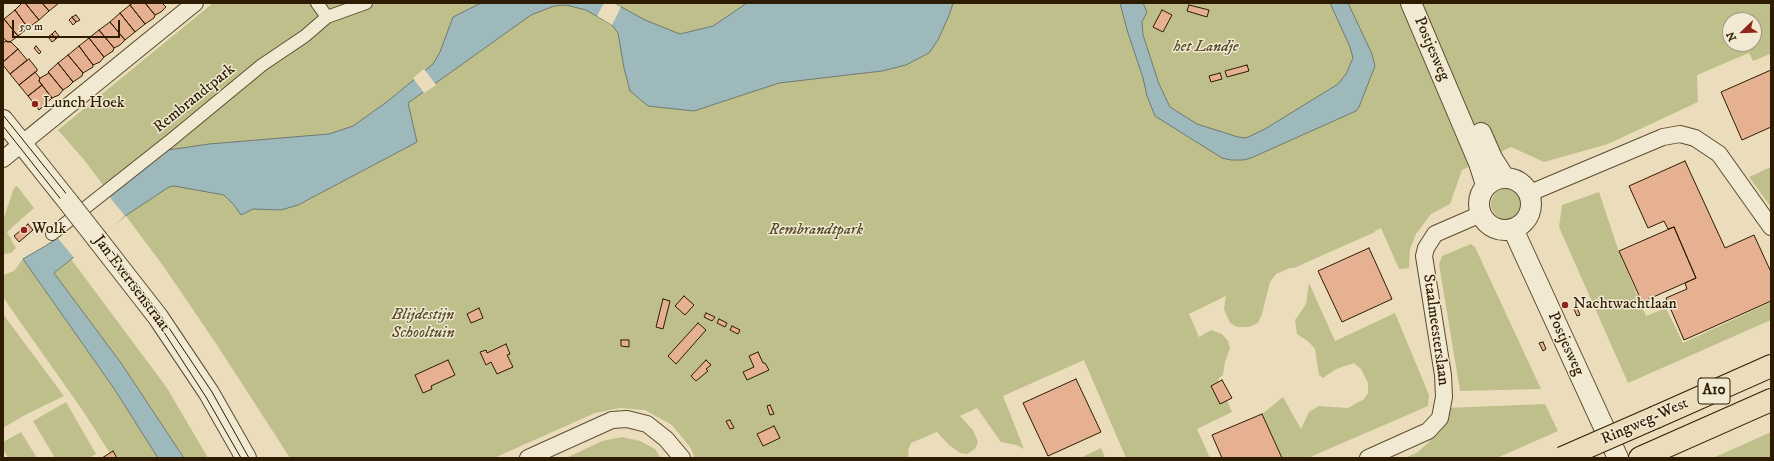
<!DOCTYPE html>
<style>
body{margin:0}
#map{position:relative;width:1774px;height:461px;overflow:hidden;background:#ebddbc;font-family:"IM FELL DW Pica",serif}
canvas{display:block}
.frame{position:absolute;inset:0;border:4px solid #2d1c02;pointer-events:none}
.north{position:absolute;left:1722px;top:12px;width:40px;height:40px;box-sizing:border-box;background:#f2e9d3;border:1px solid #a3977f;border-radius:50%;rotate:247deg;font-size:11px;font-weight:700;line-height:16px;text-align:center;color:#2d1c02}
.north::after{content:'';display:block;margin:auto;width:14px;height:18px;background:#8f2418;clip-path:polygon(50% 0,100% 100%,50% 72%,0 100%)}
.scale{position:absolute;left:12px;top:20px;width:108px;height:18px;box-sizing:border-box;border:2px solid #2d1c02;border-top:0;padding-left:5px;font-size:12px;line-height:14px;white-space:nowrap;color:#2d1c02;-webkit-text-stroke:3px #f2e9d3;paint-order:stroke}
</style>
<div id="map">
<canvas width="1774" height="461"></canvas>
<div class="frame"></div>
<div class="north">N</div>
<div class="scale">50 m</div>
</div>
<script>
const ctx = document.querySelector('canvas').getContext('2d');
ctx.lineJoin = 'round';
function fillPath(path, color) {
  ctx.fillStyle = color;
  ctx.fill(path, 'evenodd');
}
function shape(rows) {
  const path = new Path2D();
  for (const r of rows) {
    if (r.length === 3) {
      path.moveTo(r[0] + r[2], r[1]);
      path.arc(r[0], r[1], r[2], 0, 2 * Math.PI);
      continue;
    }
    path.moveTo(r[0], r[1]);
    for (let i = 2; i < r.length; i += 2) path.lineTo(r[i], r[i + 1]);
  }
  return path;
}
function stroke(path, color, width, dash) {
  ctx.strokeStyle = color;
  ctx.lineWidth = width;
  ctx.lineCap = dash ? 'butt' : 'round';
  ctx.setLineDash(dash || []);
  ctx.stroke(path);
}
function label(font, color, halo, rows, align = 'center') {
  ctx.font = font + ' "IM FELL DW Pica",serif';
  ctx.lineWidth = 3;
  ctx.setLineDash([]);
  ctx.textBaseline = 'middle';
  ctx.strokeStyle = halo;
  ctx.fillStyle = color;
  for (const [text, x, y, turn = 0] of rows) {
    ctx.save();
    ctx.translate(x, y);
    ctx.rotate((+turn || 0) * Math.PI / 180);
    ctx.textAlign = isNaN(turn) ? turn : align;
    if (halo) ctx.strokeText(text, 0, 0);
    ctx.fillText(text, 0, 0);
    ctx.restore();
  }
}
const green = shape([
 [213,3,1771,3,1771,57,1770,54,1753,61,1749,53,1697,75,1698,102,1608,144,1544,162,1511,147,1462,170,1450,204,1431,214,1416,234,1410,249,1409,268,1399,269,1381,228,1375,231,1375,232,1294,268,1290,268,1276,274,1270,282,1262,314,1258,323,1249,327,1237,327,1230,323,1224,309,1226,296,1189,314,1199,337,1211,330,1222,334,1228,341,1230,348,1225,362,1223,375,1218,379,1232,412,1197,429,1210,458,1126,458,1084,360,1003,396,1024,449,1016,445,1001,442,977,408,960,416,973,430,978,442,975,449,967,454,960,453,949,445,937,432,911,443,908,450,909,458,695,458,690,447,672,425,645,410,620,408,595,413,494,458,290,458,217,345,164,267,85,161,58,130],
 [1730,20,1754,20,1754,44,1730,44],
 [1771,167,1771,207,1749,177],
 [17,186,34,208,7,232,16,248,11,253,4,254,3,220,14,188],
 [1506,204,15],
 [1599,192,1618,249,1646,316,1666,308,1683,343,1771,302,1771,320,1628,383,1559,227,1562,205],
 [1471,244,1475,247,1541,389,1460,391,1439,264,1442,256],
 [23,259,113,387,158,458,113,458,83,411,9,306,3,297,3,275,14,271],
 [71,259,167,388,208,458,184,458,121,363,54,273],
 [1309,283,1335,341,1395,313,1429,395,1428,406,1308,458,1282,458,1262,414,1283,397,1301,429,1309,412,1319,406,1348,408,1364,399,1368,393,1368,383,1361,369,1354,363,1336,369,1323,378,1319,375,1315,349,1309,342,1297,334,1295,320,1306,304],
 [3,314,64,396,25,415,3,428],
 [66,402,96,454,89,458,55,458,33,421],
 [1545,404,1558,431,1497,458,1405,458,1418,452,1431,440,1442,421,1446,408],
 [21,432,37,458,8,458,3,449,3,442],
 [1771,432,1771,458,1713,458],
 [622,437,640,441,655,449,661,458,566,458,602,441],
 [1101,448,1105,458,1080,458]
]);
const water = shape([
 [481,3,614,3,645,20,680,34,713,26,747,3,953,3,950,13,938,40,929,53,906,65,882,71,779,83,694,111,648,106,630,91,624,68,618,33,612,25,586,10,566,5,554,6,531,15,408,103,417,142,298,205,281,210,253,209,241,215,234,205,224,195,174,186,169,187,125,216,54,273,121,363,184,458,158,458,113,387,23,259,52,242,168,150,209,144,329,134,353,126,388,101,433,64,440,52,453,17,481,3],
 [1120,3,1143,3,1147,12,1142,22,1143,35,1159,84,1170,107,1197,124,1238,137,1246,138,1265,129,1338,84,1346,74,1353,58,1350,47,1330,3,1348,3,1372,54,1375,66,1359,107,1356,111,1251,158,1243,160,1231,160,1222,158,1155,116,1147,96,1143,78,1127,30,1120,3]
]);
const pier = shape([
 [604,3,614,3,621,7,612,25,597,16],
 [424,69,436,85,424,93,413,78],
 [108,195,125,216,75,259,56,236]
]);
const building = shape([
 [22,3,25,3,39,20,28,28,15,10,22,3],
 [25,3,42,3,49,11,39,20,25,3],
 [42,3,59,3,49,11,42,3],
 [133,3,145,3,155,15,154,18,145,24,130,5,133,3],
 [145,3,162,3,166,7,161,12,155,15,145,3],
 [130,5,145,24,135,32,120,13,130,5],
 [1189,5,1209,10,1207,17,1187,11,1189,5],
 [15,10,28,28,18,36,4,19,15,10],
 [1162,10,1172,15,1163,32,1153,27,1162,10],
 [120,13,135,32,125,40,110,22,120,13],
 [76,15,80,20,76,22,72,17,76,15],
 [72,17,76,22,73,25,69,20,72,17],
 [4,19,18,36,10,42,7,42,3,37,3,20,4,19],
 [110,22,125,40,120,45,114,48,99,30,110,22],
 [99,30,114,48,113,51,104,57,89,38,99,30],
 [55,31,59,36,56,39,52,34,55,31],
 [52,34,56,39,52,42,48,37,52,34],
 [89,38,104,57,100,62,93,65,79,46,89,38],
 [6,41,11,42,18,49,3,62,3,43,6,41],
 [36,46,41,52,39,54,34,48,36,46],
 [79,46,93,65,93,67,83,73,68,55,79,46],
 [18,49,27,60,10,74,3,65,3,62,18,49],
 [68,55,83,73,82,76,73,82,58,63,68,55],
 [29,59,37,69,37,71,19,85,10,74,29,59],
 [58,63,73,82,69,86,63,90,48,72,58,63],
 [1247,65,1249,71,1227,77,1225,71,1247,65],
 [1771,70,1771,127,1742,140,1721,92,1771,70],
 [35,72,40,78,39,81,42,85,28,96,19,85,35,72],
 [49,73,63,90,59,95,52,98,39,81,40,78,49,73],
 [1220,73,1222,79,1211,82,1209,76,1220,73],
 [42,85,52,98,39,110,28,96,42,85],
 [1685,161,1725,248,1754,235,1771,272,1771,301,1684,340,1666,298,1687,289,1685,283,1696,278,1674,227,1668,229,1664,221,1648,228,1629,186,1685,161],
 [28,224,33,230,19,242,14,236,28,224],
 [1674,227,1696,278,1642,302,1619,251,1674,227],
 [1369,248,1392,299,1342,322,1318,271,1369,248],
 [684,296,694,305,685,315,675,306,684,296],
 [663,299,670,301,663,329,656,327,663,299],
 [479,308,483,318,471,323,467,314,479,308],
 [1577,308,1580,315,1577,316,1574,309,1577,308],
 [706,313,715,317,712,321,704,317,706,313],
 [719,319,727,323,725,327,717,323,719,319],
 [698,323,706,330,676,364,668,356,698,323],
 [732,326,740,330,738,334,730,330,732,326],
 [621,340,629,340,629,347,621,346,621,340],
 [1543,342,1546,349,1543,351,1539,343,1543,342],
 [506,344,510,354,507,355,513,367,497,374,491,362,486,365,480,352,486,350,487,353,506,344],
 [758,352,763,363,765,363,769,370,747,380,743,372,754,367,749,356,758,352],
 [448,360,455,375,431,386,432,389,423,393,415,375,448,360],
 [706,360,711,365,706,369,708,371,696,381,691,376,706,360],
 [1076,379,1101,432,1048,456,1023,403,1076,379],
 [1222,380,1232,398,1220,404,1211,386,1222,380],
 [770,405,774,414,770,415,767,406,770,405],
 [1262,414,1282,458,1222,458,1212,435,1262,414],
 [730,420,734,428,730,429,726,421,730,420],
 [774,426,780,438,763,446,757,434,774,426],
 [113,451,117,458,102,458,113,451]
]);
const pedestrian = shape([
 [317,3,327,17],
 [52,234,171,140,262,65,305,36,327,17,366,3]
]);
const minor = shape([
 [3,159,195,3],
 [1530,193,1663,137,1680,134,1695,138,1719,154,1771,227],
 [528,458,612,420,627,419,647,424,666,439,682,458],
 [1368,458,1428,431,1440,418,1444,397,1443,375,1424,256,1426,248,1435,234,1481,214]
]);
const tertiary = shape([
 [1411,3,1479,163,1486,185],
 [3,120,69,203],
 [1481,133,1492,158,1504,177],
 [1505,204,26],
 [1513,229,1618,458],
 [98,240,158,317,209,393,246,458]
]);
const motorway = shape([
 [1656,417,1771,366],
 [1640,458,1771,400]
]);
const tram = shape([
 [3,115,101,237,159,313,212,392,249,458],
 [3,126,156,320,206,397,241,458]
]);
const tertiaryBridge = shape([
 [69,203,98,240]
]);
const motorwayBridge = shape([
 [1562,458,1656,417]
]);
const markers = [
 [35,104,4,"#8f2418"],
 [24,230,4,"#8f2418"],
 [1565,305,4,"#8f2418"]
];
const shields = [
 [1714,391,32]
];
const shieldNames = [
 ["A10",1714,391]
];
const parkNames = [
 ["het Landje",1206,48],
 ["Rembrandtpark",816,231],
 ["Blijdestijn",423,316],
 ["Schooltuin",423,334]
];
const streetNames = [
 ["Postjesweg",1431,49,67],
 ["Rembrandtpark",195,99,-39],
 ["Jan Evertsenstraat",131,284,53],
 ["Staalmeesterslaan",1435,330,82],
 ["Postjesweg",1565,344,66],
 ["Ringweg-West",1645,422,-24]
];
const poiNames = [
 ["Lunch Hoek",43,104],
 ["Wolk",32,230],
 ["Nachtwachtlaan",1573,305]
];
fillPath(green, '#bfbf8c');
fillPath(water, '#9db9bb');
stroke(water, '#707a71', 1);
fillPath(pier, '#ebddbc');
fillPath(building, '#e6b191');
stroke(building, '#2d1c02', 1);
stroke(pedestrian, '#5c4c30', 14);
stroke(minor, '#5c4c30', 18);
stroke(tertiary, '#5c4c30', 22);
stroke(motorway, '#2d1c02', 24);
stroke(pedestrian, '#f2e9d3', 12);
stroke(minor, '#f2e9d3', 16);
stroke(tertiary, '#f2e9d3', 20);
stroke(motorway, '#ebddbc', 22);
stroke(tram, '#2d1c02', 1);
stroke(tertiaryBridge, '#5c4c30', 22, []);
stroke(motorwayBridge, '#2d1c02', 24, []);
stroke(tertiaryBridge, '#f2e9d3', 20);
stroke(motorwayBridge, '#ebddbc', 22);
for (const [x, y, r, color] of markers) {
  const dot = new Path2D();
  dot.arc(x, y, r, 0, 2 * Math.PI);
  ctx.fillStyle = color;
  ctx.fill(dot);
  stroke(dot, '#f2e9d3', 1.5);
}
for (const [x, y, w] of shields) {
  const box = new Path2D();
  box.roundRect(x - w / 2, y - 13, w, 26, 3);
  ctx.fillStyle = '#f2e9d3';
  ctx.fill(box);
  stroke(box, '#2d1c02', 1);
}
label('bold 15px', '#2d1c02', null, shieldNames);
label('italic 16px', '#594d2b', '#f2e9d3', parkNames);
label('16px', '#2d1c02', '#f2e9d3', streetNames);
label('16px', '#2d1c02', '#f2e9d3', poiNames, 'left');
</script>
